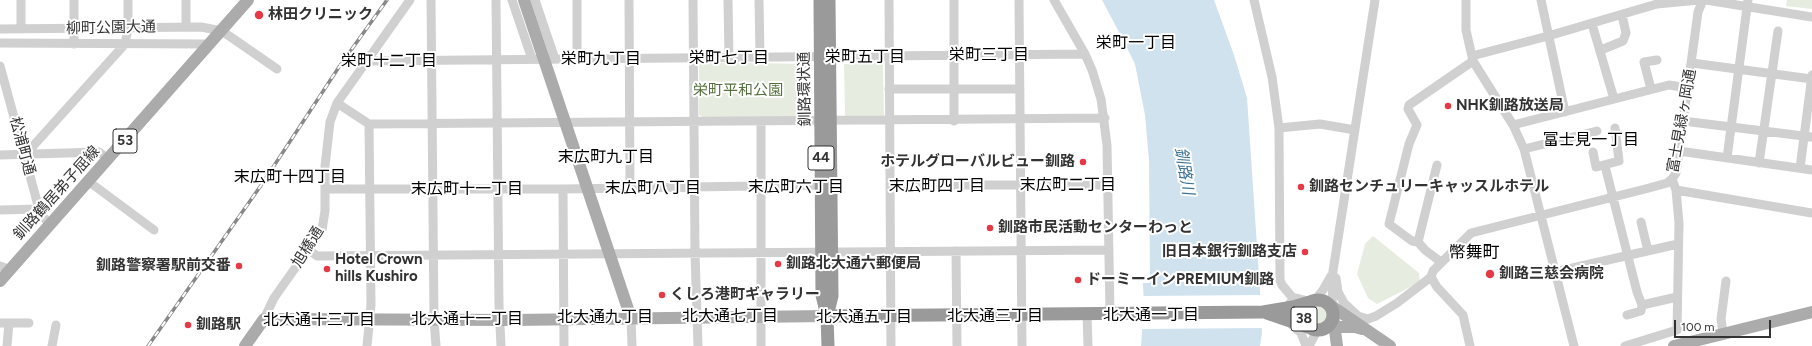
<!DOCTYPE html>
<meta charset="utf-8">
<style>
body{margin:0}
#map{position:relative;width:1812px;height:346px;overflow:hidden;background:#fff;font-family:Figtree,sans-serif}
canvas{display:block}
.scale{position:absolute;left:1674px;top:320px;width:97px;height:18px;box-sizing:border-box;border:2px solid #333;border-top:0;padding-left:5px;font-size:12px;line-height:14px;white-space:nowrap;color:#333;-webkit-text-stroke:3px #fff;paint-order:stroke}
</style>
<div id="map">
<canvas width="1812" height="346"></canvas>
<div class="scale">100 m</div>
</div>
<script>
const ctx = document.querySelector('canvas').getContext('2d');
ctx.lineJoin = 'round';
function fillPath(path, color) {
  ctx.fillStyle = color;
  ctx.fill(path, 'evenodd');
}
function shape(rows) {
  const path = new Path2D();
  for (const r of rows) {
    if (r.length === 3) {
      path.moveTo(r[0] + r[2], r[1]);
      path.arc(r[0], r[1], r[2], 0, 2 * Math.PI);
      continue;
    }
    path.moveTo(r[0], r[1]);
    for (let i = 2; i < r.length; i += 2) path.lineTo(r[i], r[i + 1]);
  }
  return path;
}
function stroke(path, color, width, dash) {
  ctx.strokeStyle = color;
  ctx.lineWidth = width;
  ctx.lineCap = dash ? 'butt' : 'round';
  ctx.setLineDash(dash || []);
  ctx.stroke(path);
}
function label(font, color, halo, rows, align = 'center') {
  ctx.font = font + ' Figtree,"Noto Sans JP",sans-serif';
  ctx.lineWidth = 4;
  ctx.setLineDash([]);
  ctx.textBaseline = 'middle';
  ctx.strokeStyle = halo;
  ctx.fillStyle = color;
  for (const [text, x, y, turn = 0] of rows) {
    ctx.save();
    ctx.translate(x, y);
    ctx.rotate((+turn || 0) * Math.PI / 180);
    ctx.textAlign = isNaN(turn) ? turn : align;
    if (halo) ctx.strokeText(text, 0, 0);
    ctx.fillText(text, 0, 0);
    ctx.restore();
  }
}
const green = shape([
 [1787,0,1812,0,1812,9,1786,6],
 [704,62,807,64,807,115,784,118,704,118,701,116,699,115,699,66,700,63],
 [883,63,884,116,845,116,844,64],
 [1373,236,1419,273,1420,282,1377,304,1368,298,1357,274,1365,244],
 [1318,314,10]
]);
const water = shape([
 [1102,0,1214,0,1234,55,1247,98,1261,305,1262,333,1260,346,1141,346,1144,308,1143,283,1150,283,1149,161,1145,115,1135,64,1120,34]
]);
const pier = shape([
 [1262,295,1263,328,1141,329,1142,296]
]);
const minor = shape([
 [21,0,21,29],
 [186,0,186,27],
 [431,0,434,319,436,346],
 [496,0,499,305,501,346],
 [512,0,532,59],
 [535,0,555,59],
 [629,0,630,188],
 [693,0,695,253,698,346],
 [728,0,729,57],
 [759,0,760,56],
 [889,0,891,346],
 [954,0,954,121],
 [1019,0,1022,346],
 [1054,0,1085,54,1092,70,1101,99,1107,145,1110,314],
 [1254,0,1272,77,1279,128,1280,280,1282,285,1292,297,1308,301],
 [1466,0,1466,30,1473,61,1513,125,1524,149,1574,346],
 [1541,0,1565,112],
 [1706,0,1812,17],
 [1592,24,1614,99],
 [0,29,201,27,222,31,277,69],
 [0,43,209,44],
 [74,44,74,0],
 [1601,50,1623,41,1626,33,1622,15],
 [1472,56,1548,36,1657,4,1699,0],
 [577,59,577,0],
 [367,61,1085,54],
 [1692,63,1812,79],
 [0,66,39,209,44,218,50,224],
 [889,89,1020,89],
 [1651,89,1644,62,1657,60],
 [337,103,369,124,1105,118],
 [1683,121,1812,137],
 [761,122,761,346],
 [1513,125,1669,85,1688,88],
 [1279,128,1320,124,1355,130],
 [1524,149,1597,131],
 [1679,151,1812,170],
 [1593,152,1596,167,1619,161,1615,128],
 [0,155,99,152,108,159],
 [25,155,125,44,128,28,128,0],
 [1727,158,1748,0],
 [1759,163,1778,31],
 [1605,166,1637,292,1642,305,1677,297],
 [1800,168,1812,75],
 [88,181,154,230],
 [891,185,1109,185],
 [326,189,563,189,821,185],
 [563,189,564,346],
 [1676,190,1812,213],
 [0,210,39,209],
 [1641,222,1648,251],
 [1418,242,1437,165],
 [309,250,317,256,1109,250],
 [956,251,957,346],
 [1441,262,1425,250,1418,242,1412,241,1389,224,1409,144,1417,125,1408,109,1409,105,1473,61],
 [0,266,10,270],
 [1555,272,1678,244],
 [1336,278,1338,292,1344,303,1358,316,1368,319,1376,316,1397,303,1431,277],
 [1315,300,1323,290,1331,276],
 [1290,303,1305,322],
 [1332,310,1333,271,1375,0],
 [1087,314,1088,346],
 [1627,315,1641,311,1642,305],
 [631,318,632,346],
 [264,319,274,298,322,230,325,211,325,166,330,122,337,103,410,0],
 [0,323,29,323],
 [1290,323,1301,333,1306,346],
 [1723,333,1721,319,1726,281],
 [7,346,9,323],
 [52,346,56,325],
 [367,346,371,305,369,124],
 [1309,346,1318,329],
 [1470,346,1463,315,1437,287,1431,277,1433,271,1471,233,1649,188,1667,183,1672,179,1676,173,1698,12,1703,0],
 [1625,346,1677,330,1679,223,1676,190,1672,179]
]);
const major = shape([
 [524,0,631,318],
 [0,281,248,0],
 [1327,303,1390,346],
 [1333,315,1337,346],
 [1326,327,1355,327,1362,329],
 [245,346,264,319,512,320,827,316],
 [1674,346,1812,312]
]);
const highway = shape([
 [820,0,822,295,827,316,828,346],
 [1318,315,15],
 [828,312,832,296,829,0],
 [1267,313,1311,328],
 [827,316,1263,312,1293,307,1310,302]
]);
const rail = shape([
 [148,346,262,184,339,67,387,0]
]);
const markers = [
 [259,15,5,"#e63946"],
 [1448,106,4,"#e63946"],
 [1083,162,4,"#e63946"],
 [1301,187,4,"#e63946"],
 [990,228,4,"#e63946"],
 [1305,252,4,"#e63946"],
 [778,264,4,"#e63946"],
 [239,266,4,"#e63946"],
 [327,269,4,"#e63946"],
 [1490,274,5,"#e63946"],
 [1078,280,4,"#e63946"],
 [662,295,4,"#e63946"],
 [188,325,4,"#e63946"]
];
const shields = [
 [125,141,24],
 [821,158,26],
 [1304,319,26]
];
const shieldNames = [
 ["53",125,141],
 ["44",821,158],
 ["38",1304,319]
];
const poiNames = [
 ["林田クリニック",268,15],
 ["NHK釧路放送局",1456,106],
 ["ホテルグローバルビュー釧路",1075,162,"right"],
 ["釧路センチュリーキャッスルホテル",1309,187],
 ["釧路市民活動センターわっと",998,228],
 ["旧日本銀行釧路支店",1297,252,"right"],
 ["Hotel Crown",335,260],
 ["hills Kushiro",335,277],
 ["釧路北大通六郵便局",786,264],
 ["釧路警察署駅前交番",231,266,"right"],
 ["釧路三慈会病院",1499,274],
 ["ドーミーインPREMIUM釧路",1086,280],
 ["くしろ港町ギャラリー",670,295],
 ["釧路駅",196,325]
];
const streetNames = [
 ["柳町公園大通",111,28,-1],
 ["釧路環状通",805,89,-91],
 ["富士見緑ヶ岡通",1682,121,-80],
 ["松浦町通",22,146,75],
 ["釧路鶴居弟子屈線",57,193,-48],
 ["旭橋通",308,247,-58]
];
const parkNames = [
 ["栄町平和公園",738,91]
];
const neighbourhoodNames = [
 ["栄町一丁目",1136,43],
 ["栄町三丁目",989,55],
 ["栄町五丁目",865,57],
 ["栄町七丁目",729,58],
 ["栄町九丁目",601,59],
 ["栄町十二丁目",389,61],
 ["富士見一丁目",1591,140],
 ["末広町九丁目",606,157],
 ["末広町十四丁目",290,177],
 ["末広町二丁目",1068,185],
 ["末広町四丁目",937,186],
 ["末広町六丁目",796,187],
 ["末広町八丁目",653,188],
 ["末広町十一丁目",467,189],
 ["北大通一丁目",1151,315],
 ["北大通七丁目",730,316],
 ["北大通三丁目",995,316],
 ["北大通九丁目",605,317],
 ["北大通五丁目",864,317],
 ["北大通十一丁目",467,319],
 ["北大通十三丁目",319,320]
];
const waterNames = [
 ["釧路川",1184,171,80]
];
const quarterNames = [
 ["幣舞町",1474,253]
];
fillPath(green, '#e6ecdf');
fillPath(water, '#cfe2ee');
fillPath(pier, '#fff');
stroke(minor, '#d0d0d0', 9);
stroke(major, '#ababab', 12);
stroke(highway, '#9a9a9a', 13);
stroke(rail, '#888', 3.5);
stroke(rail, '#fff', 2, [6]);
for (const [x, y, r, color] of markers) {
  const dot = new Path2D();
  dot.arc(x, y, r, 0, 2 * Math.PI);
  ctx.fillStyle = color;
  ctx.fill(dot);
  stroke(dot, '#fff', 1.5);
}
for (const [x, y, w] of shields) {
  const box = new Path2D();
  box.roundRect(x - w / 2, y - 12, w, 24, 3);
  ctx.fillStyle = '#fff';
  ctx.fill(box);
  stroke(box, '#333', 1);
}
label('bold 14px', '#333', null, shieldNames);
label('bold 15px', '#333', '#fff', poiNames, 'left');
label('15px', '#333', '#fff', streetNames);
label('15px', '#56703f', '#fff', parkNames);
label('16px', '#000', '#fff', neighbourhoodNames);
label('italic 16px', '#3f7597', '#fff', waterNames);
label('17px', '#000', '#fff', quarterNames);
</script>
